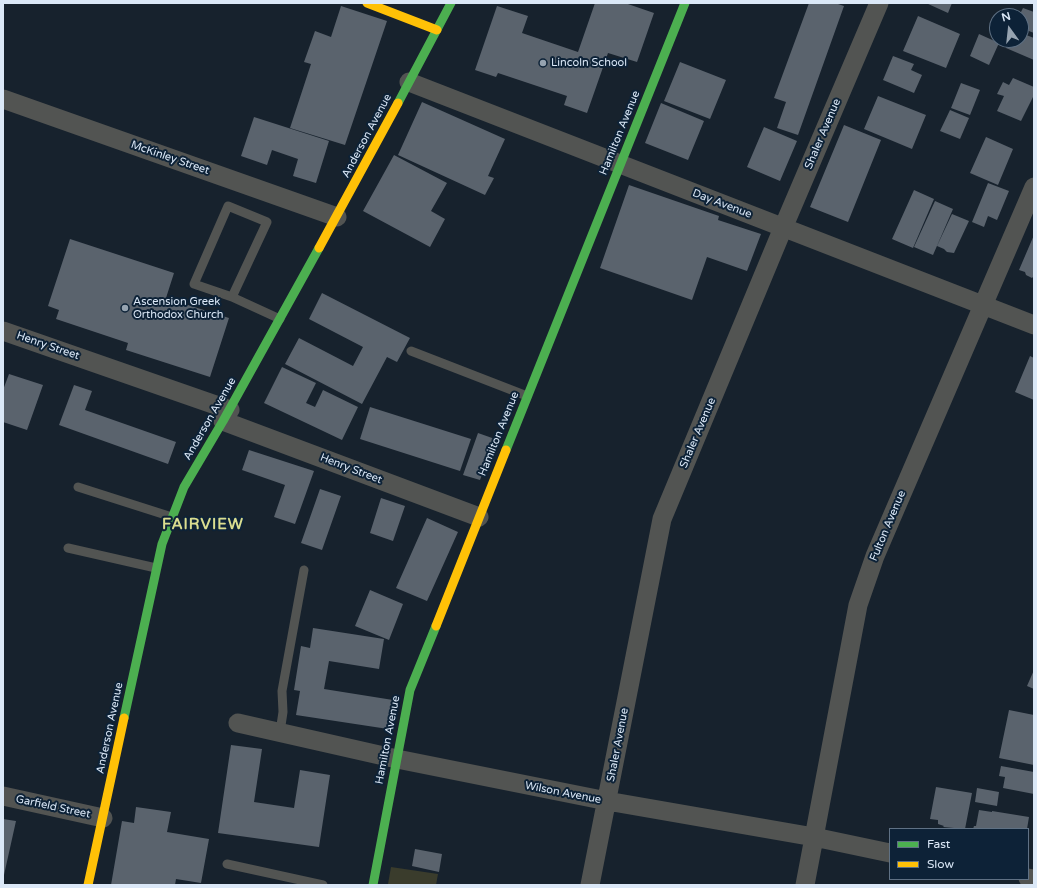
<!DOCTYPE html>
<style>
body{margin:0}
#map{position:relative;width:1037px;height:888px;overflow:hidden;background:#17222d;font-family:"Varela Round",sans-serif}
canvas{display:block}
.frame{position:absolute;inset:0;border:4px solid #dbe8f7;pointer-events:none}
.legend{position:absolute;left:889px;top:828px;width:140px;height:52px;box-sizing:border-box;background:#0d2237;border:1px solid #5f7184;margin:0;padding:5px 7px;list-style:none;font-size:12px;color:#dbe8f7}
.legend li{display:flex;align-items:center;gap:8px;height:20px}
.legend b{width:20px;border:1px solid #5f7184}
.north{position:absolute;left:989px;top:8px;width:40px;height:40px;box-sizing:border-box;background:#0d2237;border:1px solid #5f7184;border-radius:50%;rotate:345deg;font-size:11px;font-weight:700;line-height:16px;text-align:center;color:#dbe8f7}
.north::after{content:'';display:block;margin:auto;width:14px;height:18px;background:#96a3b0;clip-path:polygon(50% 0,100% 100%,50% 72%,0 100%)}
</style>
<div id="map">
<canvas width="1037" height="888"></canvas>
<div class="frame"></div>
<ul class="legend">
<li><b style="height:5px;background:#4caf50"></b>Fast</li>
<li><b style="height:5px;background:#ffc107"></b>Slow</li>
</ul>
<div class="north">N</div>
</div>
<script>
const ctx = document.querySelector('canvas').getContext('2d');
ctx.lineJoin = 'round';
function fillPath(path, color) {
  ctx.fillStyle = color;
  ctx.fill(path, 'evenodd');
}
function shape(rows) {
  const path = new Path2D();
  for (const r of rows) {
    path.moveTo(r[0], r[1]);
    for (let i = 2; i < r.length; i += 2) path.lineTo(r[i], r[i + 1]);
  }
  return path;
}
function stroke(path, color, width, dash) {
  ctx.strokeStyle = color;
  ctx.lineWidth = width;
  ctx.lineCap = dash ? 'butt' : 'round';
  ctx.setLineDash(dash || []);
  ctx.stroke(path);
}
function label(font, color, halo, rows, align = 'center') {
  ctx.font = font + ' "Varela Round",sans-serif';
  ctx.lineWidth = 4;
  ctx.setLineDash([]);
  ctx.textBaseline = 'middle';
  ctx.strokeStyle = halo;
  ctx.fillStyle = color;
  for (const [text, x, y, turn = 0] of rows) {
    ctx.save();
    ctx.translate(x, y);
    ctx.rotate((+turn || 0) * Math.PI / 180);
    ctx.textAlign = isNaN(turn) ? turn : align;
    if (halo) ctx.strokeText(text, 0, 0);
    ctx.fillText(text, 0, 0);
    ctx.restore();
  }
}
const green = shape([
 [391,867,438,874,436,885,388,884]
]);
const building = shape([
 [595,3,625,3,654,13,637,62,608,53,587,113,564,105,567,96,498,73,496,77,475,70,497,6,528,16,522,33,578,52],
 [809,3,835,3,844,6,798,135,777,128,786,102,774,98],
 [926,3,952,3,948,13],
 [341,6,387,21,345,145,290,128,311,64,304,62,315,31,331,37],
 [1023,8,1034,12,1034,33,1021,28,1021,16,1019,16],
 [918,16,960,34,946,68,903,51],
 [1021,33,1034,38,1034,60,1006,48,1009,40,1021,40],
 [979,34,999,43,989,65,970,56],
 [893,56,914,64,911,70,922,75,914,93,883,80],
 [680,62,726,80,710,119,664,101],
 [1013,78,1034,87,1034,95,1021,121,997,111,1004,96,997,94,1003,82,1009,85],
 [961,83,980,90,970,115,951,108],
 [878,96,926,115,912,149,864,129],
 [422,102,505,139,488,176,494,178,485,195,398,155],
 [661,103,704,121,688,160,645,143],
 [950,110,969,118,960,139,940,131],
 [254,117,329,141,316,183,293,176,298,159,272,150,267,165,241,156],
 [844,125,881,140,848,222,810,207],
 [764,127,797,141,780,181,747,167],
 [986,137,1013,149,998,185,970,173],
 [394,155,447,183,431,211,445,219,430,247,363,211],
 [988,183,1009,191,997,220,988,216,984,227,972,222],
 [629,185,719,216,718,220,761,234,747,271,707,257,692,300,600,268],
 [914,190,934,199,913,248,892,239],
 [935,201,953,209,933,255,914,247],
 [952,214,969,221,954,253,947,252,944,249,937,246],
 [1034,235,1034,276,1032,278,1026,275,1025,272,1019,270],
 [70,239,174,273,166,298,229,318,210,377,126,350,128,343,56,319,59,310,48,306],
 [322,293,410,338,397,362,387,357,362,404,285,364,299,338,353,366,363,347,309,319],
 [1030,356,1034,358,1034,400,1015,392],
 [282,367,316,383,306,403,315,407,323,390,358,407,342,440,264,403],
 [9,374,43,385,27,430,3,422,3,390],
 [74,385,92,391,85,410,176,442,168,464,59,425],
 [370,407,471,439,460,471,360,439],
 [478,433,495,439,480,480,463,475],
 [249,450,314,471,295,524,274,517,285,485,242,470],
 [320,489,341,496,322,550,301,543],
 [381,498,405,506,393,541,370,533],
 [427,518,458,532,427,601,396,588],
 [370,590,403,604,389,640,355,626],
 [313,628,384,639,379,669,329,661,324,689,393,700,388,729,296,715,300,691,294,690,301,646,310,648],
 [1034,670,1034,689,1027,686],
 [1009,710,1034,715,1034,765,999,758],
 [231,745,262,749,254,802,294,808,300,770,330,775,319,847,218,833],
 [1001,766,1034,772,1034,794,1003,788,1005,777,999,776],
 [936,787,972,793,965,829,943,827,944,826,938,824,938,820,930,819],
 [977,788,999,792,997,806,975,802],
 [136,807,171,812,167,832,209,839,201,883,176,879,175,885,111,885,122,821,134,823],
 [979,810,992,812,992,811,1029,817,1027,829,973,829,974,826,976,826],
 [3,819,16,821,4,875,3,875],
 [415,849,442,854,439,872,412,866]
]);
const lane = shape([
 [232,297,267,222,228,206,194,284,232,297,280,319],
 [411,351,527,396],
 [78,487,172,517],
 [68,548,156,568],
 [280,732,283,712,282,691,304,570],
 [227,864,323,885]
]);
const street = shape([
 [409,82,1034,325],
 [3,99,337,217],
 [3,331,230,410],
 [223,421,479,517],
 [238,723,397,759,607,801,814,837,890,853],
 [3,796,103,818],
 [1028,878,1034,879],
 [590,885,662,519,783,228,879,3],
 [805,885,858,605,875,556,1034,187]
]);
const fast = shape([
 [398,103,451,3],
 [506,450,685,3],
 [124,718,162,544,184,487,223,421,319,248],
 [373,885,410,690,436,626]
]);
const slow = shape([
 [367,3,437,30],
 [319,248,398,103],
 [436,626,506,450],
 [88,885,124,718]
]);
const markers = [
 [543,63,4,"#96a3b0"],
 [125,308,4,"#96a3b0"]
];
const poiNames = [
 ["Lincoln School",551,63],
 ["Ascension Greek",133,302],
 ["Orthodox Church",133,315]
];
const streetNames = [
 ["Hamilton Avenue",620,133,-68],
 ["Shaler Avenue",823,134,-67],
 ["Anderson Avenue",367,136,-62],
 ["McKinley Street",170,158,19],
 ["Day Avenue",722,204,21],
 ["Henry Street",48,346,19],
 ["Anderson Avenue",210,419,-60],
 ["Shaler Avenue",698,433,-67],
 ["Hamilton Avenue",499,434,-68],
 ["Henry Street",351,469,21],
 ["Fulton Avenue",888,526,-67],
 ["Anderson Avenue",110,728,-78],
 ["Hamilton Avenue",388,740,-79],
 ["Shaler Avenue",618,745,-79],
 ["Wilson Avenue",563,793,11],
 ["Garfield Street",53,807,12]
];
const districtNames = [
 ["FAIRVIEW",203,525]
];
fillPath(green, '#3a3c2c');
fillPath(building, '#5a636d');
stroke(lane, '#525452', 9);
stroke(street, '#525452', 19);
stroke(fast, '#4caf50', 9);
stroke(slow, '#ffc107', 9);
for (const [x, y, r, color] of markers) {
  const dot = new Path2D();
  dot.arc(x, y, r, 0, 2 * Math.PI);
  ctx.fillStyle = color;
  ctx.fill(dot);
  stroke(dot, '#0d2237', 1.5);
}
label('11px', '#dbe8f7', '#0d2237', poiNames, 'left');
label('11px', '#dbe8f7', '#0d2237', streetNames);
ctx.letterSpacing = '1px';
label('bold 15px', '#dadd8f', '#0d2237', districtNames);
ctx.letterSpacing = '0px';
</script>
